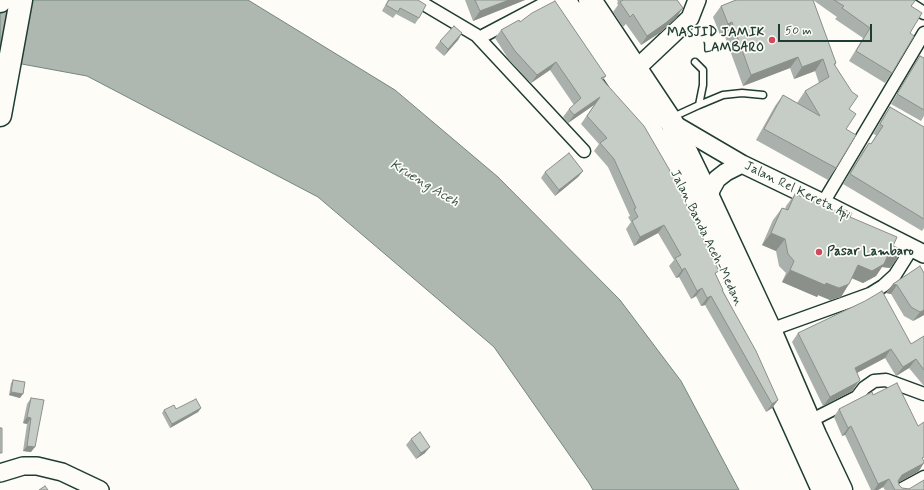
<!DOCTYPE html>
<style>
body{margin:0}
#map{position:relative;width:924px;height:490px;overflow:hidden;background:#fdfcf7;font-family:Mynerve,sans-serif}
canvas{display:block}
.scale{position:absolute;left:778px;top:24px;width:94px;height:18px;box-sizing:border-box;border:2px solid #1f3d34;border-top:0;padding-left:5px;font-size:12px;line-height:14px;white-space:nowrap;color:#1f3d34;-webkit-text-stroke:3px #fdfcf7;paint-order:stroke}
</style>
<div id="map">
<canvas width="924" height="490"></canvas>
<div class="scale">50 m</div>
</div>
<script>
const ctx = document.querySelector('canvas').getContext('2d');
ctx.lineJoin = 'round';
function fillPath(path, color) {
  ctx.fillStyle = color;
  ctx.fill(path, 'evenodd');
}
function shape(rows) {
  const path = new Path2D();
  for (const r of rows) {
    path.moveTo(r[0], r[1]);
    for (let i = 2; i < r.length; i += 2) path.lineTo(r[i], r[i + 1]);
  }
  return path;
}
function stroke(path, color, width, dash) {
  ctx.strokeStyle = color;
  ctx.lineWidth = width;
  ctx.lineCap = dash ? 'butt' : 'round';
  ctx.setLineDash(dash || []);
  ctx.stroke(path);
}
function label(font, color, halo, rows, align = 'center') {
  ctx.font = font + ' Mynerve,sans-serif';
  ctx.lineWidth = 3.5;
  ctx.setLineDash([]);
  ctx.textBaseline = 'middle';
  ctx.strokeStyle = halo;
  ctx.fillStyle = color;
  for (const [text, x, y, turn = 0] of rows) {
    ctx.save();
    ctx.translate(x, y);
    ctx.rotate((+turn || 0) * Math.PI / 180);
    ctx.textAlign = isNaN(turn) ? turn : align;
    if (halo) ctx.strokeText(text, 0, 0);
    ctx.fillText(text, 0, 0);
    ctx.restore();
  }
}
const water = shape([
 [0,0,248,0,395,90,498,177,620,300,681,381,739,490,593,490,589,483,494,347,318,197,87,76,0,60,0,0]
]);
const lane = shape([
 [699,105,723,95,742,93,763,95],
 [673,117,699,105,703,85,703,70,695,62]
]);
const street = shape([
 [417,0,476,35,584,151],
 [903,0,924,13],
 [479,38,551,0],
 [823,203,924,33],
 [770,330,870,294,883,286,895,275,912,248],
 [810,421,857,397,864,388,874,381,886,380,924,394],
 [900,490,924,477]
]);
const secondary = shape([
 [636,69,690,18,697,0],
 [672,123,742,164,823,203,924,254],
 [708,197,712,188,717,179,726,172,742,164],
 [0,473,23,466,37,466,62,472,100,490]
]);
const highway = shape([
 [564,0,645,120,674,172,740,306,823,490],
 [590,0,672,123,708,197,770,330,815,435,841,490],
 [0,1,0,0],
 [0,115,21,0]
]);
const wall = shape([
 [388,0,418,0,419,18,415,24,396,14,393,18,382,11],
 [465,0,525,0,473,21],
 [617,0,677,0,683,8,676,18,661,32,641,45,626,24,623,27,613,12,618,5,617,3,618,2],
 [736,0,913,0,911,6,910,33,892,73,885,83,849,61,863,38,835,19,837,17,813,0,836,63,835,66,849,109,846,129,836,168,828,180,756,140,775,106,783,95,797,103,805,91,819,83,815,71,794,79,790,68,743,86,724,34,720,35,713,17,721,6],
 [520,22,606,76,603,80,716,275,723,291,778,400,772,408,766,412,705,305,701,306,696,296,691,299,679,277,676,278,669,266,674,260,658,233,634,246,626,229,631,222,628,217,630,216,608,167,594,151,599,144,581,124,594,105,568,123,563,117,569,109,574,105,550,70,531,83,509,60,495,38,501,30],
 [462,33,458,40,444,56,435,48,440,41],
 [920,56,924,58,924,116,921,121,891,104,914,65],
 [890,107,924,127,924,228,922,231,843,184,862,152,869,143,871,144,876,135,873,134,883,117],
 [583,171,578,177,555,196,541,178,545,172],
 [795,194,840,212,843,209,850,217,893,246,899,256,890,268,882,267,876,276,863,283,852,278,841,297,830,300,818,295,817,297,782,282,786,273,779,266,776,251,762,245,773,220,782,208,785,209,786,206],
 [920,266,924,315,913,321,904,316,891,294,886,293,893,284],
 [798,333,911,344,924,336,924,386,909,368,896,376,885,358,857,373,852,391,823,406,792,342],
 [13,380,20,398,9,395,11,383],
 [873,395,918,426,919,471,899,482,899,485,902,488,924,490,885,490,883,487,878,490,871,490,845,435,842,436,834,417,839,409],
 [31,398,31,452,23,451,27,424,23,423,27,404],
 [201,408,198,412,170,428,162,413,164,410,176,409],
 [411,439,425,453,416,459,406,445]
]);
const shadedWall = shape([
 [509,0,525,0,473,21,480,11],
 [683,8,676,18,661,32,641,45,647,36],
 [732,22,724,34,720,35,728,24],
 [462,33,458,40,444,56,448,49],
 [798,57,790,68,743,86,751,75],
 [823,59,815,71,794,79,802,67],
 [556,62,550,70,531,83,537,75],
 [600,97,594,105,568,123,574,115],
 [583,171,578,177,555,196,559,190],
 [664,225,658,233,634,246,640,237],
 [771,233,785,239,776,251,762,245],
 [888,255,899,256,890,268,882,267,876,276,863,283,849,277,858,265],
 [685,268,679,277,676,278,682,270],
 [790,270,826,283,849,284,841,297,830,300,818,295,817,297,782,282],
 [893,284,897,285,891,294,886,293],
 [702,288,696,296,691,299,697,291],
 [711,296,705,305,701,306,707,298],
 [924,310,924,315,913,321,920,312],
 [891,349,885,358,849,377,855,368],
 [916,359,909,368,896,376,903,367],
 [860,380,852,391,823,406,830,397],
 [11,392,23,394,20,398,9,395],
 [778,400,772,408,766,412,772,404],
 [201,408,198,412,170,428,172,424],
 [27,417,31,418,27,424,23,423],
 [851,426,845,435,842,436,848,428],
 [27,446,35,447,31,452,23,451],
 [430,447,425,453,416,459,421,453],
 [924,463,919,471,896,484,902,475],
 [889,479,883,487,878,490,874,490,878,484]
]);
const building = shape([
 [389,0,418,0,426,5,419,18,400,8,398,12,386,5,389,0],
 [475,0,509,0,480,11,475,0],
 [623,0,677,0,683,8,667,22,647,36,633,14,630,17,620,2,623,0],
 [736,0,813,0,836,63,834,64,852,92,858,96,849,109,856,114,846,129,856,135,836,168,764,129,783,95,820,116,805,91,829,77,823,59,802,67,798,57,751,75,732,22,728,24,721,6,736,0],
 [834,0,913,0,915,1,911,6,922,13,910,33,914,36,892,73,856,51,870,28,842,8,844,6,834,0],
 [555,1,606,76,601,78,644,126,669,169,719,271,715,273,723,290,722,290,756,351,778,400,772,404,711,296,707,298,702,288,697,291,685,268,682,270,675,258,681,255,664,225,640,237,632,221,638,217,634,209,636,208,614,159,600,143,607,138,587,116,600,97,574,115,569,109,581,98,556,62,537,75,515,51,501,30,519,20,520,22,532,13,555,1],
 [454,26,462,33,448,49,440,41,454,26],
 [920,56,924,58,924,110,897,94,920,56],
 [890,107,924,127,924,219,850,174,869,143,871,144,883,126,880,124,890,107],
 [569,153,583,171,559,190,545,172,569,153],
 [795,194,841,213,843,209,852,213,850,217,897,237,893,246,903,250,899,256,888,255,884,264,872,271,858,265,849,284,839,288,826,283,825,285,790,270,794,261,788,254,785,239,771,233,782,208,788,210,795,194],
 [920,266,924,273,924,310,920,312,911,307,897,285,893,284,920,266],
 [882,291,911,344,924,336,924,370,916,359,903,367,891,349,855,368,860,380,858,382,830,397,798,333,865,301,882,291],
 [13,380,25,382,23,394,11,392,13,380],
 [897,383,918,426,924,422,924,457,922,458,924,461,924,463,902,475,898,481,899,485,902,488,909,489,924,480,924,490,895,490,889,479,878,484,851,426,848,428,839,409,872,392,873,395,897,383],
 [31,398,44,400,35,447,27,446,31,418,27,417,31,398],
 [196,399,201,408,172,424,164,410,174,405,176,409,196,399],
 [0,428,2,428,2,453,0,453,0,428],
 [420,432,430,447,421,453,411,439,420,432],
 [45,486,48,490,39,490,45,486]
]);
const markers = [
 [772,40,4,"#d1495b"],
 [819,252,4,"#d1495b"]
];
const poiNames = [
 ["MASJID JAMIK",764,33],
 ["LAMBARO",764,48],
 ["Pasar Lambaro",827,252,"left"]
];
const streetNames = [
 ["Jalan Rel Kereta Api",797,191,26],
 ["Jalan Banda Aceh-Medan",706,238,64]
];
const waterNames = [
 ["Krueng Aceh",424,184,31]
];
fillPath(water, '#aeb8b1');
stroke(water, '#75877f', 1);
stroke(lane, '#1f3d34', 9);
stroke(street, '#1f3d34', 15);
stroke(secondary, '#1f3d34', 20);
stroke(highway, '#1f3d34', 25);
stroke(lane, '#fdfcf7', 6);
stroke(street, '#fdfcf7', 12);
stroke(secondary, '#fdfcf7', 17);
stroke(highway, '#fdfcf7', 22);
fillPath(wall, '#aab0ab');
fillPath(shadedWall, '#8b908b');
fillPath(building, '#c6cdc7');
stroke(building, '#8b908b', 1);
for (const [x, y, r, color] of markers) {
  const dot = new Path2D();
  dot.arc(x, y, r, 0, 2 * Math.PI);
  ctx.fillStyle = color;
  ctx.fill(dot);
  stroke(dot, '#fdfcf7', 1.5);
}
label('bold 13px', '#1f3d34', '#fdfcf7', poiNames, 'right');
label('13px', '#1f3d34', '#fdfcf7', streetNames);
label('italic 14px', '#435c53', '#fdfcf7', waterNames);
</script>
